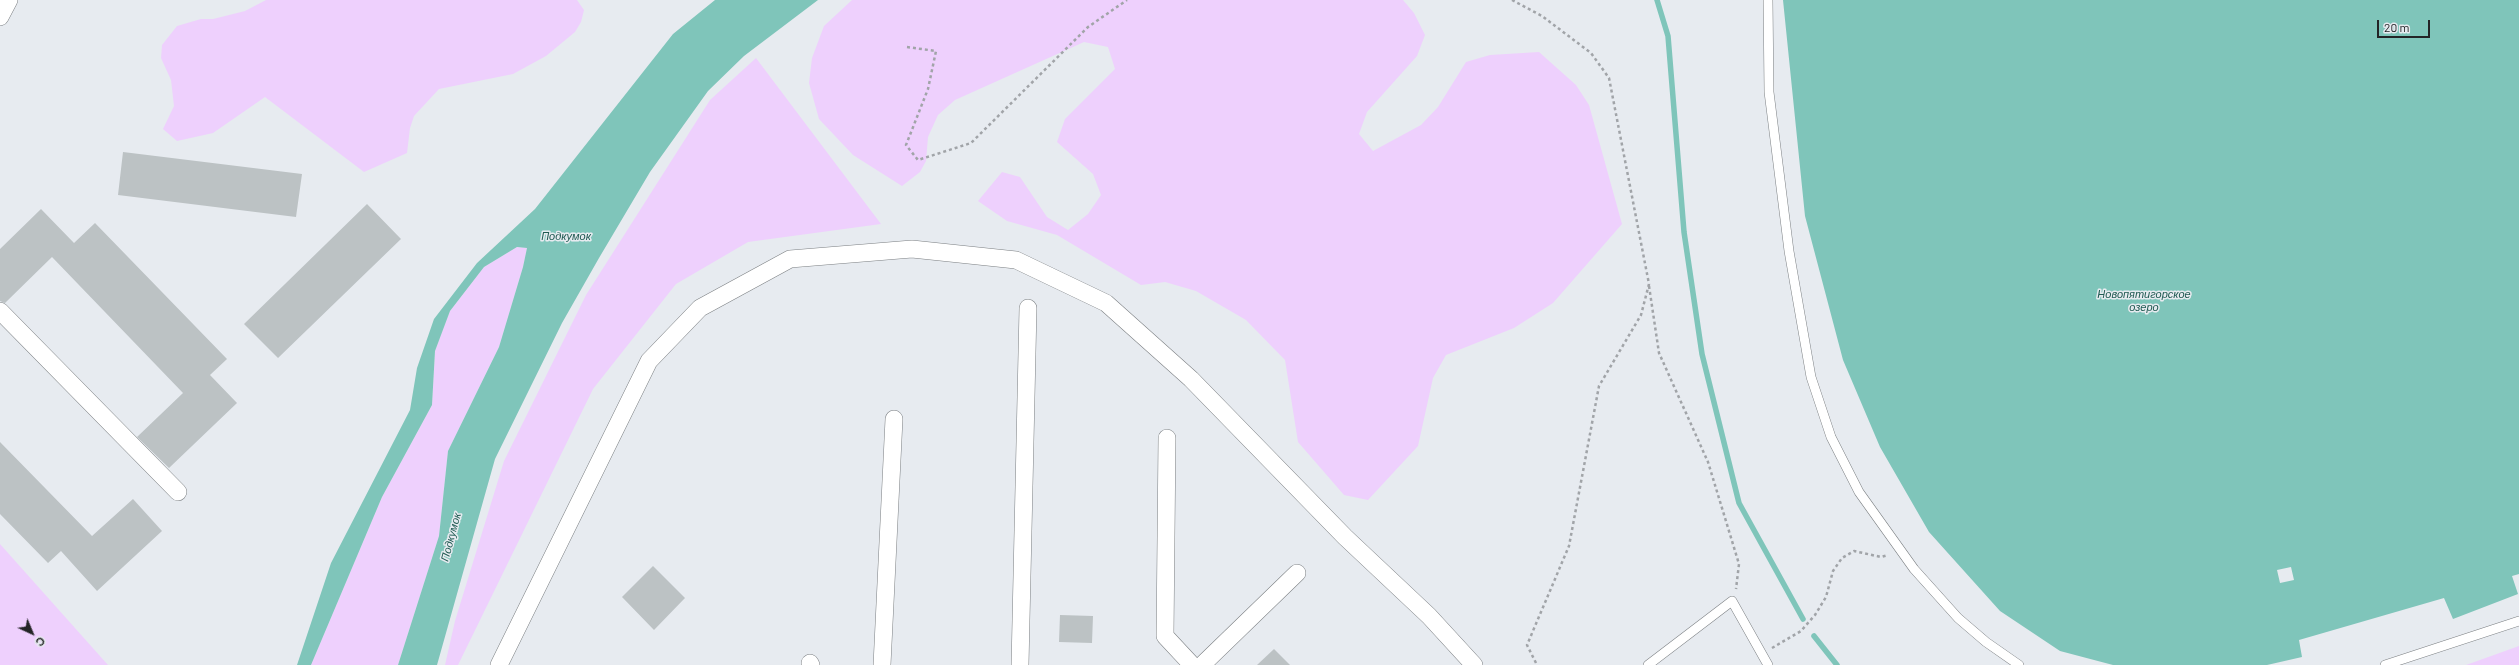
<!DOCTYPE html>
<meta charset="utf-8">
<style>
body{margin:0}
#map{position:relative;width:2519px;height:665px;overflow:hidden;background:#e7ebf0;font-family:Barlow,sans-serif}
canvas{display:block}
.north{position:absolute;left:12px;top:613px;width:40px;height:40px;-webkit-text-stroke:3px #e7ebf0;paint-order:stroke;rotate:136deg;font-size:11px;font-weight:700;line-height:16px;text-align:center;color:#232426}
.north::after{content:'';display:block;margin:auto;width:14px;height:18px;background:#232426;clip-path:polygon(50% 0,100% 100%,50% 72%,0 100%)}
.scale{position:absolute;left:2377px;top:20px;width:53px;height:18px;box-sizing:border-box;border:2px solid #232426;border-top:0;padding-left:5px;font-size:12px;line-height:14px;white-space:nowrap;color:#232426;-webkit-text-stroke:3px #e7ebf0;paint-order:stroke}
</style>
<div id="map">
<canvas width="2519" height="665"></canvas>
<div class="north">С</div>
<div class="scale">20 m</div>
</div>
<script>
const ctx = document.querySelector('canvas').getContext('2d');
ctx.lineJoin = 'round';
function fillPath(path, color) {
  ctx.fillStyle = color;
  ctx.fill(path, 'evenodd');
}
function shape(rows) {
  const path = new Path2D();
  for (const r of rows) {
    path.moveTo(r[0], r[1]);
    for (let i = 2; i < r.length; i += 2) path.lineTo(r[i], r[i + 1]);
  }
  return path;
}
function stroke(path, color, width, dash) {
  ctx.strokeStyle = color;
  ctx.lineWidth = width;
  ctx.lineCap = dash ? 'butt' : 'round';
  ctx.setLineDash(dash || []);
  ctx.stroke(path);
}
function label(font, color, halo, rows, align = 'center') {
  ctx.font = font + ' Barlow,sans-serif';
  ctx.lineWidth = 3;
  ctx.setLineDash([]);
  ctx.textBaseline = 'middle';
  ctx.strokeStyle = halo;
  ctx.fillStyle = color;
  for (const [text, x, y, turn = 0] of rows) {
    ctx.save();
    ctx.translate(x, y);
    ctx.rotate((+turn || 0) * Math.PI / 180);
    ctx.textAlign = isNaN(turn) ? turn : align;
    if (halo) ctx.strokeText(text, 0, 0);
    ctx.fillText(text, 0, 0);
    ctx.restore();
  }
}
const green = shape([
 [266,0,577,0,584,10,581,22,575,32,546,56,513,74,439,89,414,116,410,128,407,153,364,172,265,97,213,133,177,141,163,129,174,106,171,80,161,58,162,45,177,26,201,19,213,19,245,11],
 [852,0,1403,0,1414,13,1425,35,1417,56,1367,112,1359,134,1373,151,1421,125,1438,107,1466,62,1490,55,1539,52,1576,85,1589,105,1622,224,1553,303,1514,328,1446,355,1433,378,1418,446,1368,500,1344,495,1298,442,1285,360,1246,320,1196,291,1165,282,1141,285,1057,235,1007,221,978,201,1002,172,1020,177,1047,217,1068,230,1088,214,1101,195,1093,174,1057,142,1065,119,1115,69,1108,47,1084,42,955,100,938,115,928,137,926,161,920,172,902,186,853,155,819,119,809,83,812,58,824,26],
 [756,58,881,224,748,242,676,284,593,389,459,663,458,665,445,665,455,621,504,461,586,295,710,100],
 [517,247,527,248,523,267,499,347,448,451,439,536,398,665,311,665,382,497,432,405,435,351,450,311,484,267],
 [0,544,108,665,0,665],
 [2519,646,2519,665,2466,665]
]);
const water = shape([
 [715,0,818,0,744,56,708,91,650,172,599,258,562,323,495,459,437,665,398,665,439,536,448,451,499,347,523,267,527,248,517,247,484,267,450,311,435,351,432,405,382,497,311,665,297,665,331,563,410,410,417,368,434,319,477,263,535,209,673,34],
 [1783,0,2519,0,2519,574,2512,576,2518,594,2453,619,2444,598,2299,640,2302,657,2267,665,2113,665,2060,651,2000,611,1929,532,1880,447,1843,360,1805,216],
 [2291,567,2294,580,2280,583,2277,570]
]);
const stream = shape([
 [1657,0,1668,36,1684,232,1702,354,1739,503,1803,619],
 [1814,636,1837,665]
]);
const building = shape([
 [123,152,302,174,296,217,118,195],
 [367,204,401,239,278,358,244,324],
 [41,209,74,243,95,223,227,359,210,375,237,403,169,468,137,437,183,393,52,257,5,303,0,301,0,249],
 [0,442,92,536,133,499,162,531,97,591,61,551,48,563,0,514],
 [653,566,685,598,654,630,622,597],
 [1060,615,1093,616,1092,643,1059,642],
 [1274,649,1290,665,1257,665]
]);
const path = shape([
 [1512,0,1542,16,1591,53,1609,78,1649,284,1641,315,1599,386,1569,546,1527,645,1537,665],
 [907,47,936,51,928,89,906,145,918,160,971,143,1088,27,1127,0],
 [1649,286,1659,353,1708,462,1739,564,1736,589],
 [1772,648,1801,631,1815,615,1826,597,1833,571,1842,558,1854,551,1881,557,1888,555]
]);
const lane = shape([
 [1768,0,1769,92,1789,251,1811,377,1831,437,1859,492,1914,569,1958,618,1986,642,2019,665],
 [1648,665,1732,601,1768,665],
 [2385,665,2519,621]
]);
const street = shape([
 [0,17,9,0],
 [0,311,178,492],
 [1167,438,1165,636,1192,665],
 [810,663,811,665],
 [499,665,649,361,700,308,790,259,912,249,1016,260,1106,303,1191,379,1345,537,1429,616,1474,665],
 [882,665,894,419],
 [1020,665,1028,308],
 [1202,665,1297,573]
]);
const waterNames = [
 ["Подкумок",566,236],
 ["Новопятигорское",2144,294],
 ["озеро",2144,307],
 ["Подкумок",451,537,-75]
];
fillPath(green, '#eed0fd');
fillPath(water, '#7fc5ba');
stroke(stream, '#7fc5ba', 5.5);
fillPath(building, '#bcc2c4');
stroke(lane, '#7b7f82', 10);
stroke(street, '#7b7f82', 18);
stroke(path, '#a1a4a8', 2.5, [3, 3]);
stroke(lane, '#fff', 9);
stroke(street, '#fff', 17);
label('italic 11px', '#215b53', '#e7ebf0', waterNames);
</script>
